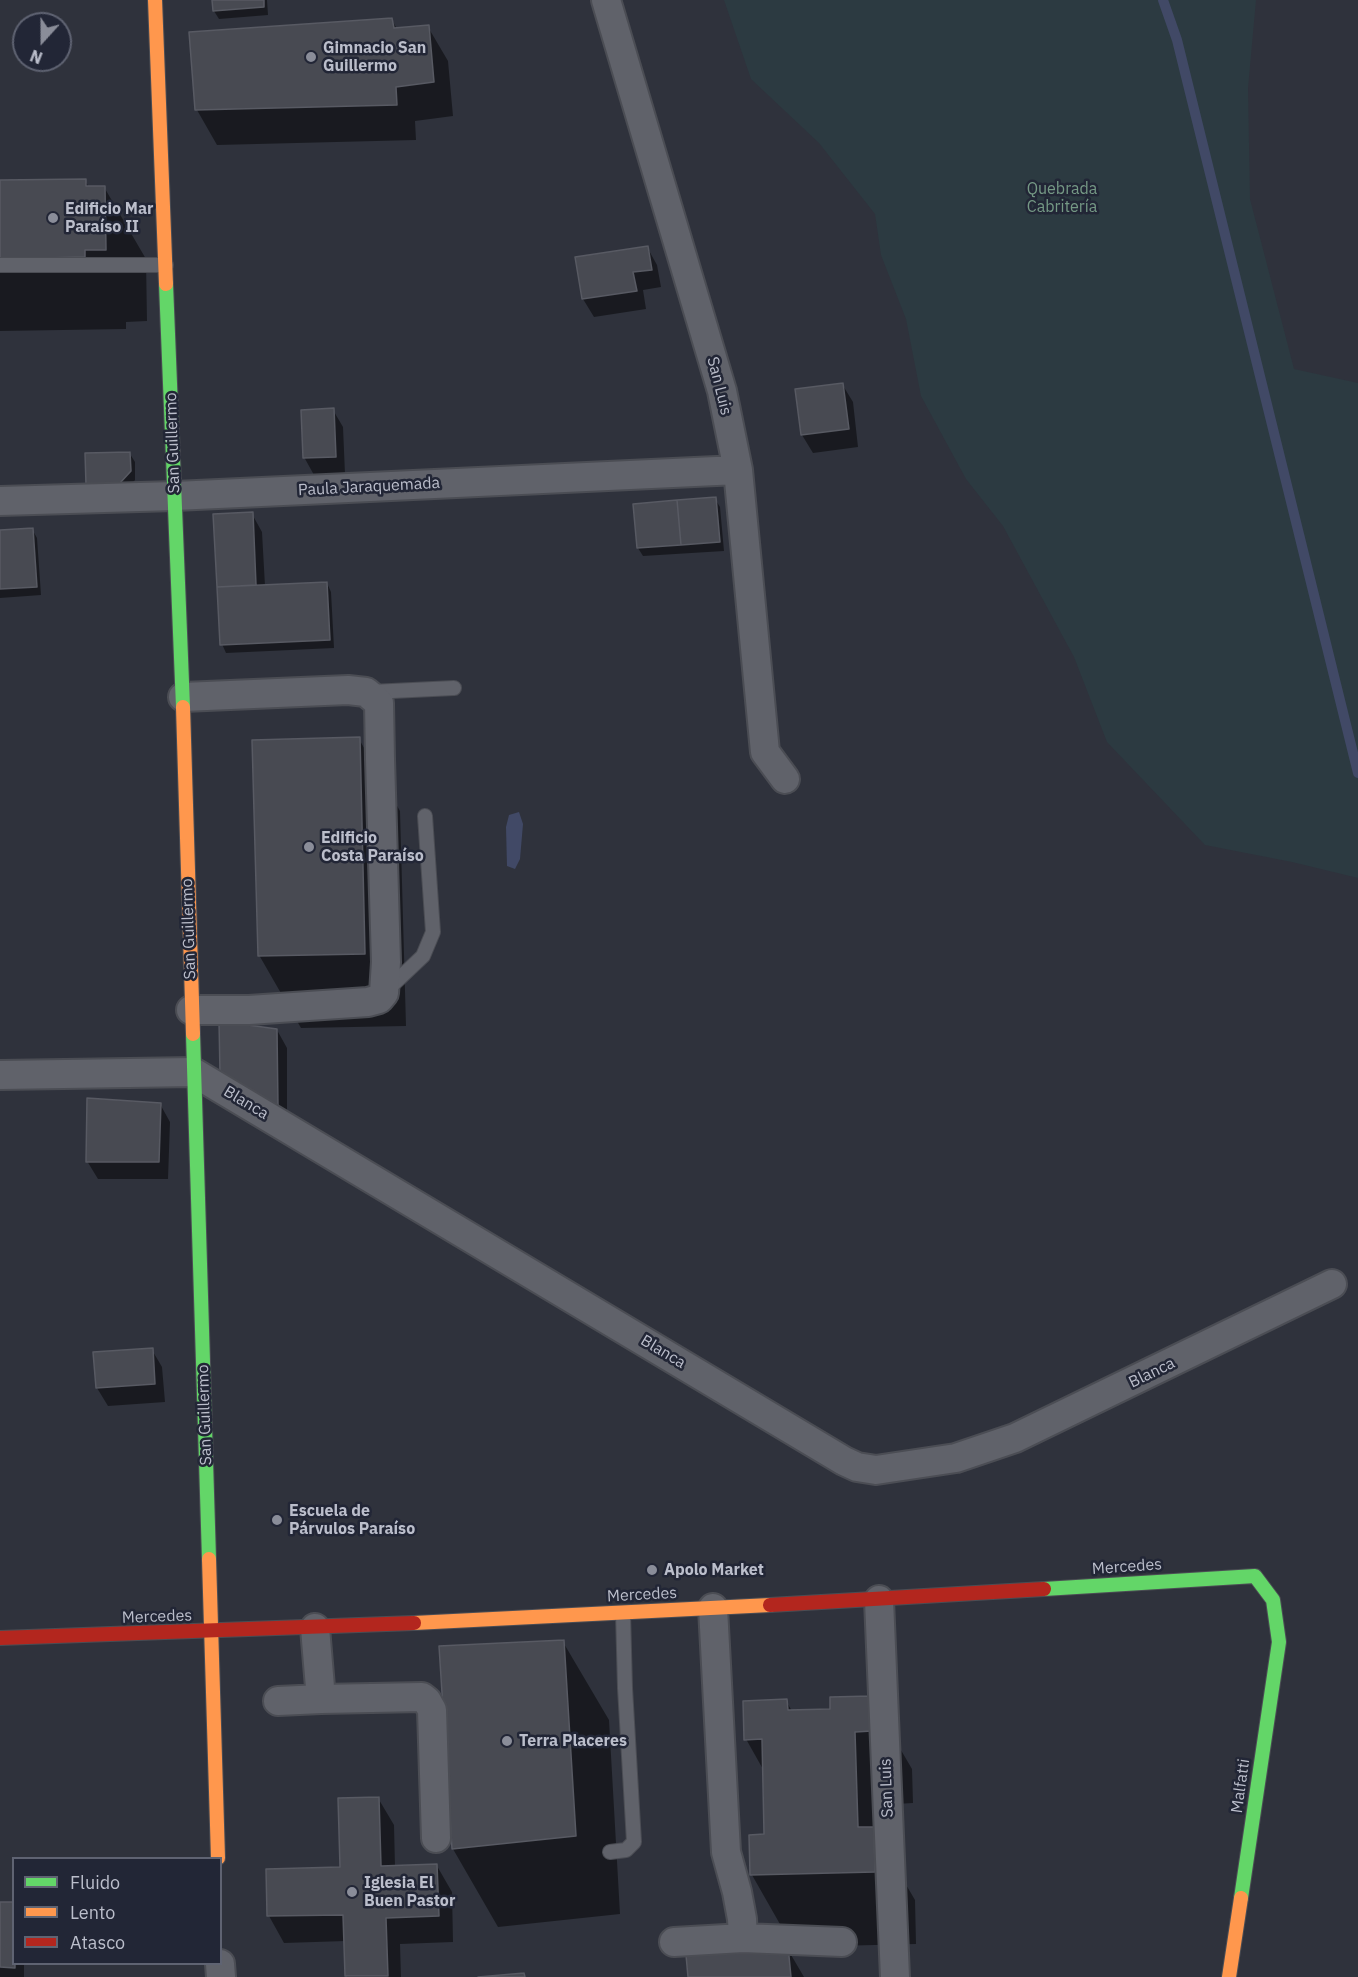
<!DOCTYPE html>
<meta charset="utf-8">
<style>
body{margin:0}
#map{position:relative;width:1358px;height:1977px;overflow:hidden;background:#2f323c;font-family:"IBM Plex Sans",sans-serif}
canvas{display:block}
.legend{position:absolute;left:12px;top:1857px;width:210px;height:108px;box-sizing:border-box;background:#222636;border:2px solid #5f6372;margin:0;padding:8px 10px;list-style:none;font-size:18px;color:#bbbecb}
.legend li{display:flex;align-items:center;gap:12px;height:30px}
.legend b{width:30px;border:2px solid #5f6372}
.north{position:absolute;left:12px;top:12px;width:60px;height:60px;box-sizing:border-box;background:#222636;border:2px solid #5f6372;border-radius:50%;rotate:201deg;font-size:16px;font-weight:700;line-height:24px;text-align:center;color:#bbbecb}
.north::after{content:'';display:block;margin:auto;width:21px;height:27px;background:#8a8d99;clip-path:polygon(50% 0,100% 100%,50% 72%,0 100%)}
</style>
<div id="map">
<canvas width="1358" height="1977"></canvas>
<ul class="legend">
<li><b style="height:8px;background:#63d668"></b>Fluido</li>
<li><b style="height:8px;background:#ff974d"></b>Lento</li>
<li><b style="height:8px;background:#b3261e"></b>Atasco</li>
</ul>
<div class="north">N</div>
</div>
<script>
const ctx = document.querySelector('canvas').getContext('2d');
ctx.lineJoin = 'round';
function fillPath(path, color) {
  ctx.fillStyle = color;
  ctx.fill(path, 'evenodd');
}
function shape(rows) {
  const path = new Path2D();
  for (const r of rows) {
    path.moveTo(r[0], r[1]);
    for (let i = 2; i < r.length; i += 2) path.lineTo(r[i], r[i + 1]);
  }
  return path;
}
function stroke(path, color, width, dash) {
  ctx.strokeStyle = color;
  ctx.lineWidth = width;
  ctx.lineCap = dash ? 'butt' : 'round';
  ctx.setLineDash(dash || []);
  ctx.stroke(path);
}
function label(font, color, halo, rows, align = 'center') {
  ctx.font = font + ' "IBM Plex Sans",sans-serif';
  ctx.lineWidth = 5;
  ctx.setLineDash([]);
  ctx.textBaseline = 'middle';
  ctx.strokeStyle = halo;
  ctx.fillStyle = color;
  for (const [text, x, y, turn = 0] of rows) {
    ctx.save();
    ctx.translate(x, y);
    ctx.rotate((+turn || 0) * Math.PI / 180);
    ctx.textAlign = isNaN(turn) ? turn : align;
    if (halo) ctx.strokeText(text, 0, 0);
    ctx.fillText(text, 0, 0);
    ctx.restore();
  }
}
const green = shape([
 [724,0,1256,0,1248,88,1250,199,1294,369,1358,383,1358,878,1292,862,1205,845,1107,742,1074,657,1003,526,966,479,921,396,906,319,881,255,875,214,819,143,751,79]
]);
const water = shape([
 [519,812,523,824,520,859,515,869,507,866,506,827,509,815]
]);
const shadow = shape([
 [214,0,267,0,268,15,219,19,214,11],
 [392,20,397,29,428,27,448,61,453,116,415,121,416,140,217,145,197,110],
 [85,181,89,187,104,187,146,259,147,321,126,322,126,329,0,331,0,182],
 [647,247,657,265,661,287,643,290,646,309,594,317,583,299,577,258],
 [842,384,853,402,858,447,813,453,802,435],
 [333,410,343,427,345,474,314,475,304,457],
 [130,454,135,462,135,480,125,492,87,484],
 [715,499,720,507,724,551,643,556,638,548],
 [252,514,262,532,265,586,327,583,331,592,334,648,226,653,222,644,215,515],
 [32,529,37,538,41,595,0,598,0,532],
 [359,739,400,811,406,1026,301,1028,259,955],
 [277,1030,287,1048,287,1123,222,1074],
 [160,1104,170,1122,168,1179,98,1179,87,1161],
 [152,1350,162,1367,165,1402,108,1406,97,1388,95,1353],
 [563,1642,609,1720,620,1914,498,1927,453,1849],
 [870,1697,912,1769,913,1803,896,1804,898,1871,915,1900,916,1944,793,1947,752,1875,766,1835,764,1771,746,1739,786,1701,792,1711,831,1710],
 [378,1798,394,1825,395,1867,437,1866,452,1892,453,1942,400,1944,401,1977,347,1977,346,1941,284,1943,269,1916,267,1871,342,1869],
 [0,1903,14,1964,24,1964,24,1977,0,1977],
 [787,1948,804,1977,690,1977]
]);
const stream = shape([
 [1163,0,1177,40,1358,773]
]);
const building = shape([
 [212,0,264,0,264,7,213,11,212,0],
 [392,18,394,28,429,25,434,82,396,87,397,105,195,110,189,32,392,18],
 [86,179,86,186,105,186,106,250,85,250,85,257,0,259,0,180,86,179],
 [648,246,652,270,633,272,637,291,582,299,575,257,648,246],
 [843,383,849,429,801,435,795,389,843,383],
 [334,408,336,457,303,458,301,410,334,408],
 [130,452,131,471,120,483,86,485,85,453,130,452],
 [716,497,720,542,681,545,677,500,716,497],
 [677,500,681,545,637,548,633,504,677,500],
 [253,512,256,585,217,587,213,514,253,512],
 [33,528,37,587,0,589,0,530,33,528],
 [327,582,330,640,220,645,217,587,327,582],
 [360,737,365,954,258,956,252,740,360,737],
 [219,1021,277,1029,278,1107,220,1074,219,1021],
 [87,1098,161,1103,159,1162,86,1162,87,1098],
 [153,1348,155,1384,96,1388,93,1352,153,1348],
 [564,1640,576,1836,452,1849,439,1646,564,1640],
 [871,1696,872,1731,855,1732,858,1827,874,1827,875,1872,750,1875,749,1835,764,1834,762,1739,744,1740,743,1701,787,1699,788,1710,830,1709,830,1697,871,1696],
 [379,1797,381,1866,437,1864,439,1916,386,1918,388,1976,345,1976,343,1915,267,1916,266,1869,340,1867,338,1798,379,1797],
 [0,1902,14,1902,15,1968,0,1967,0,1902],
 [788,1946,791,1977,688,1977,686,1955,788,1946],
 [524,1973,525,1977,478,1977,524,1973]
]);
const lane = shape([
 [0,265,166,265],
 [371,692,454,688],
 [386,991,423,956,433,932,425,816],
 [610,1852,626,1850,634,1842,625,1688,623,1613]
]);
const street = shape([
 [606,0,722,391,738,470,765,752,785,779],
 [0,501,175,496,738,470],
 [183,697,348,690,366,692,379,703,380,759,386,962,384,993,379,999,368,1002,249,1010,191,1010],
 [0,1075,193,1072,844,1461,857,1467,876,1470,956,1458,1015,1438,1332,1284],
 [879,1600,895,1977],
 [713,1608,726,1852,737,1892,742,1919,743,1938,842,1942],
 [315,1628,321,1699,422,1697,427,1701,432,1710,436,1838],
 [278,1701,321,1699],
 [674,1942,743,1938],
 [220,1964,221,1977]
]);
const fast = shape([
 [166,284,183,707],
 [193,1034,209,1559],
 [1044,1589,1255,1576,1273,1600,1279,1642,1241,1898]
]);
const slow = shape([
 [155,0,166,284],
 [183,707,193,1034],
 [209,1559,218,1858],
 [414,1623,770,1605],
 [1229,1977,1241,1898]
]);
const jam = shape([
 [770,1605,1044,1589],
 [0,1638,414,1623]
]);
const markers = [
 [311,57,6,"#8a8d99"],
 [53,218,6,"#8a8d99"],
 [309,847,6,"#8a8d99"],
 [277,1520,6,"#8a8d99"],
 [652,1570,6,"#8a8d99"],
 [507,1741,6,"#8a8d99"],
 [352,1892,6,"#8a8d99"]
];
const poiNames = [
 ["Gimnacio San",323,48],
 ["Guillermo",323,66],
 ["Edificio Mar",65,209],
 ["Paraíso II",65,227],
 ["Edificio",321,838],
 ["Costa Paraíso",321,856],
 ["Escuela de",289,1511],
 ["Párvulos Paraíso",289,1529],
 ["Apolo Market",664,1570],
 ["Terra Placeres",519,1741],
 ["Iglesia El",364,1883],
 ["Buen Pastor",364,1901]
];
const parkNames = [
 ["Quebrada",1062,189],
 ["Cabritería",1062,207]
];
const streetNames = [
 ["San Luis",719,386,76],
 ["San Guillermo",173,443,-92],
 ["Paula Jaraquemada",369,487,-3],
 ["San Guillermo",189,929,-92],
 ["Blanca",246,1103,31],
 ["Blanca",663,1352,31],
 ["Blanca",1152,1373,-26],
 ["San Guillermo",205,1415,-92],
 ["Mercedes",1127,1567,-4],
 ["Mercedes",642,1595,-3],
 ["Mercedes",157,1617,-2],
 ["Malfatti",1241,1786,-82],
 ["San Luis",887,1788,-92]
];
fillPath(green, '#2c3a41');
fillPath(water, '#414966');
fillPath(shadow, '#0007');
stroke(stream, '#414966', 10);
fillPath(building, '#484a52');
stroke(building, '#585a63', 1.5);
stroke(lane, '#4b4d54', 16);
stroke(street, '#4b4d54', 32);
stroke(fast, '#4b4d54', 16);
stroke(slow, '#4b4d54', 16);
stroke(jam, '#4b4d54', 16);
stroke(lane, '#60626a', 14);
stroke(street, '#60626a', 28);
stroke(fast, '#63d668', 14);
stroke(slow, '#ff974d', 14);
stroke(jam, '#b3261e', 14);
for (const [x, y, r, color] of markers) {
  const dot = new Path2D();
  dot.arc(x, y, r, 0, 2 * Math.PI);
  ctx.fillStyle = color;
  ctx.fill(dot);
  stroke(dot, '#222636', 2);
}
label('bold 16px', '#bbbecb', '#222636', poiNames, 'left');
label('16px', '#759985', '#222636', parkNames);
label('16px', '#bbbecb', '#222636', streetNames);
</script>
